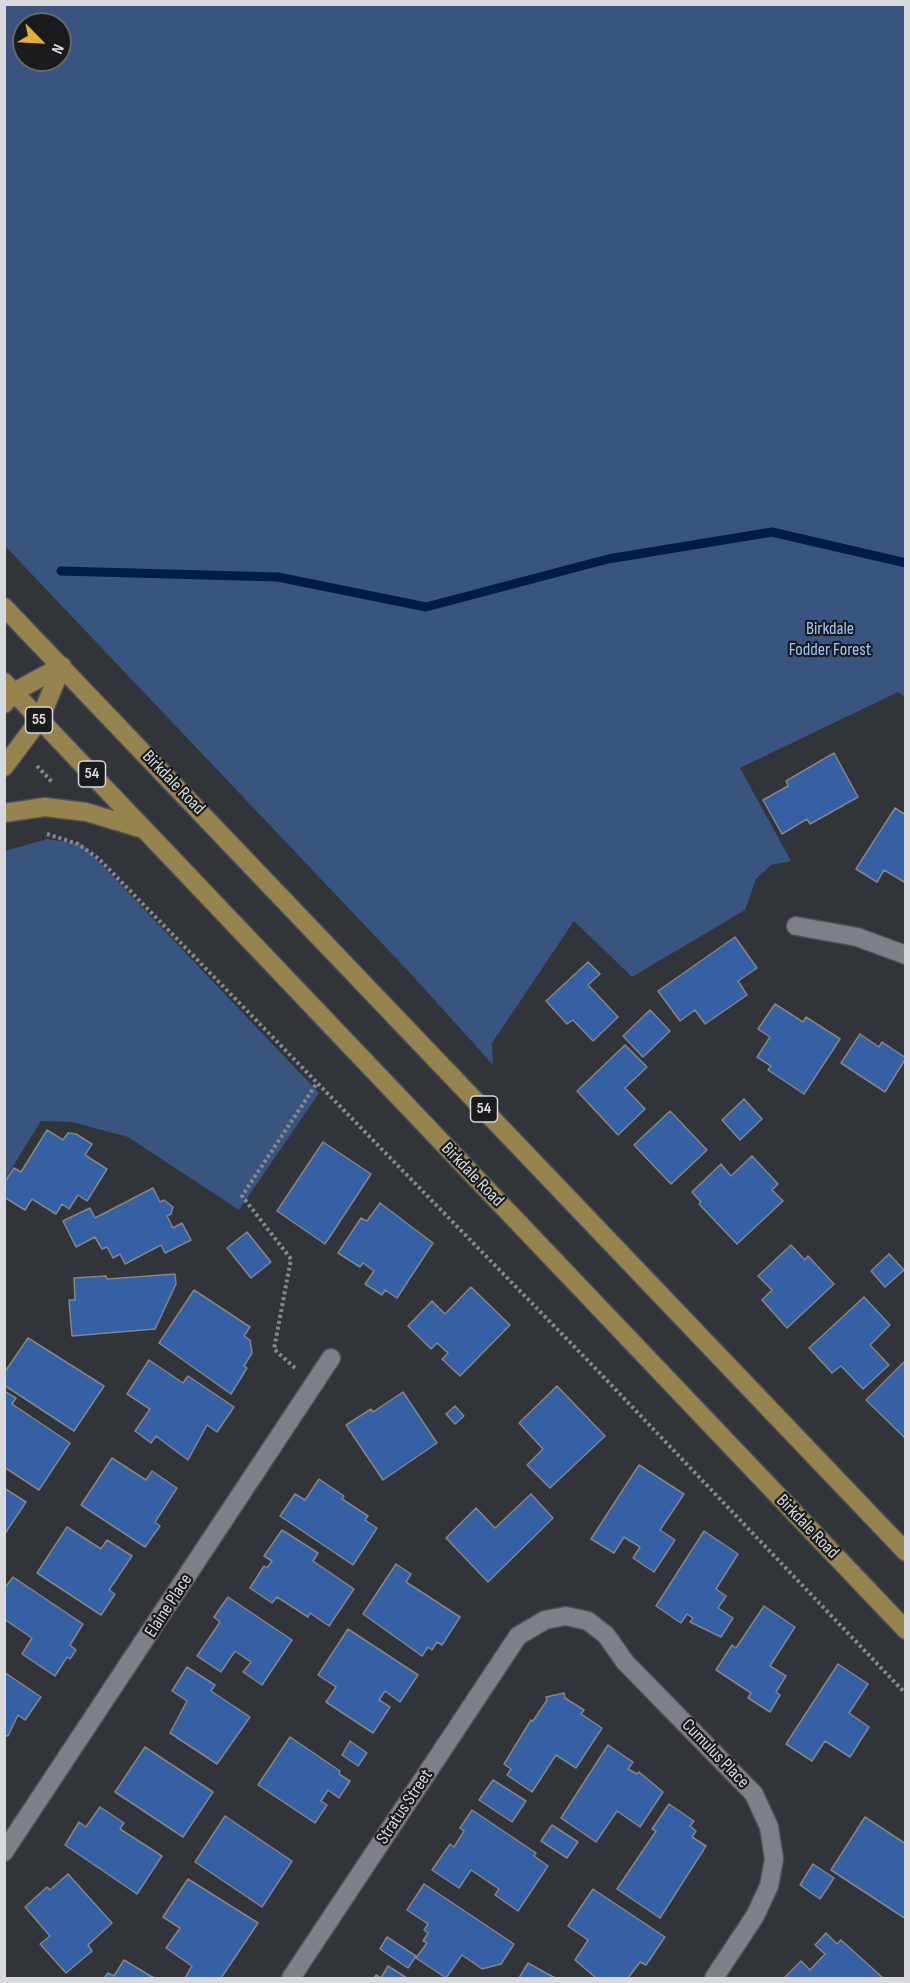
<!DOCTYPE html>
<style>
body{margin:0}
#map{position:relative;width:910px;height:1983px;overflow:hidden;background:#313438;font-family:"Sofia Sans Condensed",sans-serif}
canvas{display:block}
.frame{position:absolute;inset:0;border:6px solid #d8dadd;pointer-events:none}
.north{position:absolute;left:12px;top:12px;width:60px;height:60px;box-sizing:border-box;background:#1a1b1d;border:2px solid #66676a;border-radius:50%;rotate:114deg;font-size:16px;font-weight:700;line-height:24px;text-align:center;color:#d8dadd}
.north::after{content:'';display:block;margin:auto;width:21px;height:27px;background:#deb133;clip-path:polygon(50% 0,100% 100%,50% 72%,0 100%)}
</style>
<div id="map">
<canvas width="910" height="1983"></canvas>
<div class="frame"></div>
<div class="north">N</div>
</div>
<script>
const ctx = document.querySelector('canvas').getContext('2d');
ctx.lineJoin = 'round';
function fillPath(path, color) {
  ctx.fillStyle = color;
  ctx.fill(path, 'evenodd');
}
function shape(rows) {
  const path = new Path2D();
  for (const r of rows) {
    path.moveTo(r[0], r[1]);
    for (let i = 2; i < r.length; i += 2) path.lineTo(r[i], r[i + 1]);
  }
  return path;
}
function stroke(path, color, width, dash) {
  ctx.strokeStyle = color;
  ctx.lineWidth = width;
  ctx.lineCap = dash ? 'butt' : 'round';
  ctx.setLineDash(dash || []);
  ctx.stroke(path);
}
function label(font, color, halo, rows, align = 'center') {
  ctx.font = font + ' "Sofia Sans Condensed",sans-serif';
  ctx.lineWidth = 4.5;
  ctx.setLineDash([]);
  ctx.textBaseline = 'middle';
  ctx.strokeStyle = halo;
  ctx.fillStyle = color;
  for (const [text, x, y, turn = 0] of rows) {
    ctx.save();
    ctx.translate(x, y);
    ctx.rotate((+turn || 0) * Math.PI / 180);
    ctx.textAlign = isNaN(turn) ? turn : align;
    if (halo) ctx.strokeText(text, 0, 0);
    ctx.fillText(text, 0, 0);
    ctx.restore();
  }
}
const green = shape([
 [5,4,905,5,905,697,898,692,740,768,791,861,771,865,756,879,745,910,632,977,574,921,492,1043,493,1065,411,974,5,546],
 [24,24,60,24,60,60,24,60],
 [47,839,82,844,319,1093,239,1210,128,1137,72,1122,41,1121,5,1179,5,851]
]);
const stream = shape([
 [61,571,278,577,426,607,608,559,772,532,906,563]
]);
const building = shape([
 [834,753,858,797,810,824,807,819,782,834,763,800,788,786,786,781,834,753],
 [895,808,906,815,906,883,884,870,877,882,856,869,895,808],
 [735,937,757,968,738,981,747,995,705,1024,695,1010,680,1021,658,991,735,937],
 [588,962,600,974,588,985,618,1017,593,1041,573,1020,567,1024,546,1001,588,962],
 [775,1004,803,1022,806,1017,840,1039,804,1094,768,1070,771,1066,757,1057,770,1037,758,1029,775,1004],
 [650,1010,670,1031,643,1057,623,1036,650,1010],
 [860,1034,879,1047,882,1042,906,1058,885,1092,841,1063,860,1034],
 [625,1045,647,1067,625,1088,645,1109,618,1135,577,1091,625,1045],
 [744,1099,762,1119,740,1140,722,1120,744,1099],
 [670,1111,707,1150,671,1184,634,1145,670,1111],
 [47,1130,63,1140,68,1133,76,1134,92,1144,85,1155,107,1169,87,1201,78,1195,69,1209,62,1204,56,1214,32,1199,25,1210,4,1197,4,1183,14,1168,21,1172,47,1130],
 [323,1142,371,1174,325,1244,277,1211,323,1142],
 [752,1156,778,1184,772,1190,783,1201,737,1244,699,1204,701,1202,692,1192,721,1164,731,1176,752,1156],
 [153,1188,160,1202,164,1200,173,1207,171,1214,167,1216,173,1228,182,1223,191,1240,165,1253,161,1245,125,1264,120,1254,113,1258,107,1247,102,1249,95,1237,76,1247,63,1221,90,1208,95,1218,153,1188],
 [380,1203,433,1243,397,1298,385,1290,382,1295,365,1284,374,1271,363,1263,360,1267,338,1253,361,1218,367,1221,380,1203],
 [247,1232,271,1262,251,1278,227,1248,247,1232],
 [791,1245,805,1260,808,1256,834,1284,787,1328,762,1300,772,1290,758,1276,791,1245],
 [889,1254,904,1270,885,1287,871,1271,889,1254],
 [175,1274,176,1284,155,1329,72,1336,69,1300,75,1300,74,1278,106,1276,107,1279,175,1274],
 [471,1287,510,1325,460,1376,442,1359,448,1353,437,1343,431,1349,408,1326,432,1301,445,1314,471,1287],
 [194,1290,250,1327,244,1336,250,1340,252,1353,244,1366,247,1368,231,1394,159,1343,194,1290],
 [864,1297,890,1325,870,1345,889,1365,863,1389,841,1366,832,1373,809,1348,864,1297],
 [28,1338,104,1386,74,1431,4,1385,4,1373,28,1338],
 [149,1360,183,1383,188,1376,234,1407,217,1432,207,1425,188,1460,156,1436,151,1443,135,1431,150,1409,127,1394,149,1360],
 [904,1362,906,1363,906,1439,866,1400,904,1362],
 [557,1386,605,1436,550,1488,527,1465,543,1449,519,1423,557,1386],
 [4,1391,16,1398,12,1404,70,1443,39,1490,4,1467,4,1391],
 [403,1392,437,1443,383,1480,346,1425,371,1409,373,1412,403,1392],
 [455,1406,464,1416,455,1424,446,1414,455,1406],
 [112,1458,146,1480,152,1471,177,1488,155,1522,160,1526,145,1547,81,1505,112,1458],
 [639,1465,684,1494,660,1530,675,1540,654,1572,633,1558,640,1547,624,1537,614,1553,591,1539,639,1465],
 [319,1479,344,1496,342,1499,368,1516,365,1520,377,1528,353,1565,280,1516,295,1494,305,1500,319,1479],
 [4,1488,26,1502,4,1535,4,1488],
 [531,1494,553,1518,488,1582,446,1538,476,1508,495,1528,531,1494],
 [67,1527,101,1549,107,1540,132,1556,109,1590,115,1594,101,1615,37,1573,67,1527],
 [282,1530,318,1553,313,1561,354,1589,329,1626,310,1613,308,1617,277,1597,272,1603,250,1588,264,1566,267,1568,272,1561,264,1556,282,1530],
 [704,1531,738,1554,716,1589,726,1596,718,1608,733,1618,721,1637,690,1622,693,1618,687,1614,681,1623,656,1606,704,1531],
 [396,1564,411,1574,406,1582,460,1617,442,1645,437,1642,432,1650,428,1647,422,1656,363,1614,396,1564],
 [13,1577,83,1624,70,1645,76,1650,70,1659,67,1657,55,1676,22,1654,32,1638,4,1619,4,1589,13,1577],
 [228,1597,292,1640,262,1685,243,1672,251,1662,235,1651,221,1672,197,1656,220,1622,214,1617,228,1597],
 [764,1606,795,1627,770,1666,786,1676,776,1692,780,1695,770,1712,748,1698,751,1693,716,1670,732,1645,736,1648,764,1606],
 [348,1629,418,1675,400,1702,385,1691,379,1700,390,1707,373,1733,326,1702,336,1687,318,1675,348,1629],
 [838,1664,868,1684,849,1713,869,1727,850,1757,825,1741,812,1761,786,1744,838,1664],
 [187,1667,215,1685,211,1691,250,1717,217,1764,170,1733,187,1701,172,1691,187,1667],
 [4,1672,41,1697,25,1720,18,1715,8,1736,4,1735,4,1672],
 [564,1693,565,1698,584,1710,581,1714,602,1728,576,1768,556,1755,532,1792,507,1775,511,1769,504,1764,531,1720,533,1721,547,1700,546,1697,564,1693],
 [290,1737,340,1771,339,1774,350,1781,339,1798,328,1790,321,1801,327,1805,315,1823,258,1785,290,1737],
 [350,1741,367,1753,358,1766,342,1755,350,1741],
 [608,1745,633,1762,628,1769,637,1774,639,1772,663,1792,640,1827,617,1811,596,1842,561,1818,608,1745],
 [145,1747,213,1792,183,1837,115,1792,145,1747],
 [493,1780,526,1801,512,1822,479,1800,493,1780],
 [669,1804,694,1821,690,1826,696,1831,692,1837,706,1846,660,1918,617,1889,656,1831,652,1829,669,1804],
 [100,1807,124,1823,120,1829,162,1856,137,1894,65,1845,79,1822,86,1827,100,1807],
 [472,1810,536,1853,534,1856,548,1866,518,1911,495,1895,499,1889,471,1870,459,1888,432,1870,450,1844,454,1847,464,1831,460,1828,472,1810],
 [225,1816,292,1861,262,1907,195,1862,225,1816],
 [865,1817,906,1844,906,1919,831,1870,865,1817],
 [552,1825,578,1842,567,1858,541,1841,552,1825],
 [813,1864,834,1878,820,1899,800,1885,813,1864],
 [68,1874,112,1923,88,1945,92,1951,66,1973,40,1944,50,1936,25,1907,47,1887,50,1890,68,1874],
 [188,1879,258,1923,221,1978,185,1978,192,1966,166,1948,180,1928,163,1917,188,1879],
 [424,1884,514,1944,501,1964,482,1969,462,1955,446,1978,416,1958,427,1943,423,1941,428,1933,424,1930,428,1924,407,1910,424,1884],
 [593,1889,665,1937,646,1965,640,1962,628,1978,596,1978,575,1960,588,1940,568,1926,593,1889],
 [826,1933,837,1944,841,1940,883,1978,784,1978,801,1961,810,1970,825,1954,815,1945,826,1933],
 [387,1937,416,1956,408,1968,380,1949,387,1937],
 [124,1960,154,1978,104,1978,108,1973,114,1976,124,1960],
 [528,1963,555,1978,519,1978,528,1963],
 [388,1966,407,1978,374,1978,376,1975,381,1978,388,1966]
]);
const path = shape([
 [37,766,53,783],
 [47,834,78,844,99,859,596,1369,906,1694],
 [295,1368,274,1349,291,1259,242,1196,317,1083]
]);
const minor = shape([
 [796,926,857,937,906,955],
 [4,1852,331,1358],
 [291,1978,518,1636,545,1620,566,1616,588,1621,606,1635,625,1662,754,1794,769,1827,774,1859,769,1886,755,1916,714,1978]
]);
const primary = shape([
 [4,607,906,1552],
 [4,682,906,1630],
 [4,704,14,692,62,666],
 [4,767,40,719,62,666],
 [4,813,45,807,86,812,143,829]
]);
const shields = [
 [39,720,27],
 [92,774,27],
 [484,1109,27]
];
const shieldNames = [
 ["55",39,720],
 ["54",92,774],
 ["54",484,1109]
];
const parkNames = [
 ["Birkdale",830,629],
 ["Fodder Forest",830,650]
];
const streetNames = [
 ["Birkdale Road",173,783,46],
 ["Birkdale Road",472,1175,46],
 ["Birkdale Road",807,1527,46],
 ["Elaine Place",169,1606,-57],
 ["Cumulus Place",715,1754,46],
 ["Stratus Street",405,1807,-56]
];
fillPath(green, '#39547e');
stroke(stream, '#001a4a', 9);
fillPath(building, '#3560a4');
stroke(building, '#82868b', 1.5);
stroke(minor, '#4e5055', 21);
stroke(primary, '#4e5055', 21);
stroke(path, '#86898c', 4, [3, 3]);
stroke(minor, '#7d8086', 18);
stroke(primary, '#96834e', 18);
for (const [x, y, w] of shields) {
  const box = new Path2D();
  box.roundRect(x - w / 2, y - 13, w, 26, 4.5);
  ctx.fillStyle = '#1a1b1d';
  ctx.fill(box);
  stroke(box, '#d8dadd', 1.5);
}
label('bold 16px', '#d8dadd', null, shieldNames);
label('18px', '#a1c6fe', '#1a1b1d', parkNames);
label('18px', '#d8dadd', '#1a1b1d', streetNames);
</script>
